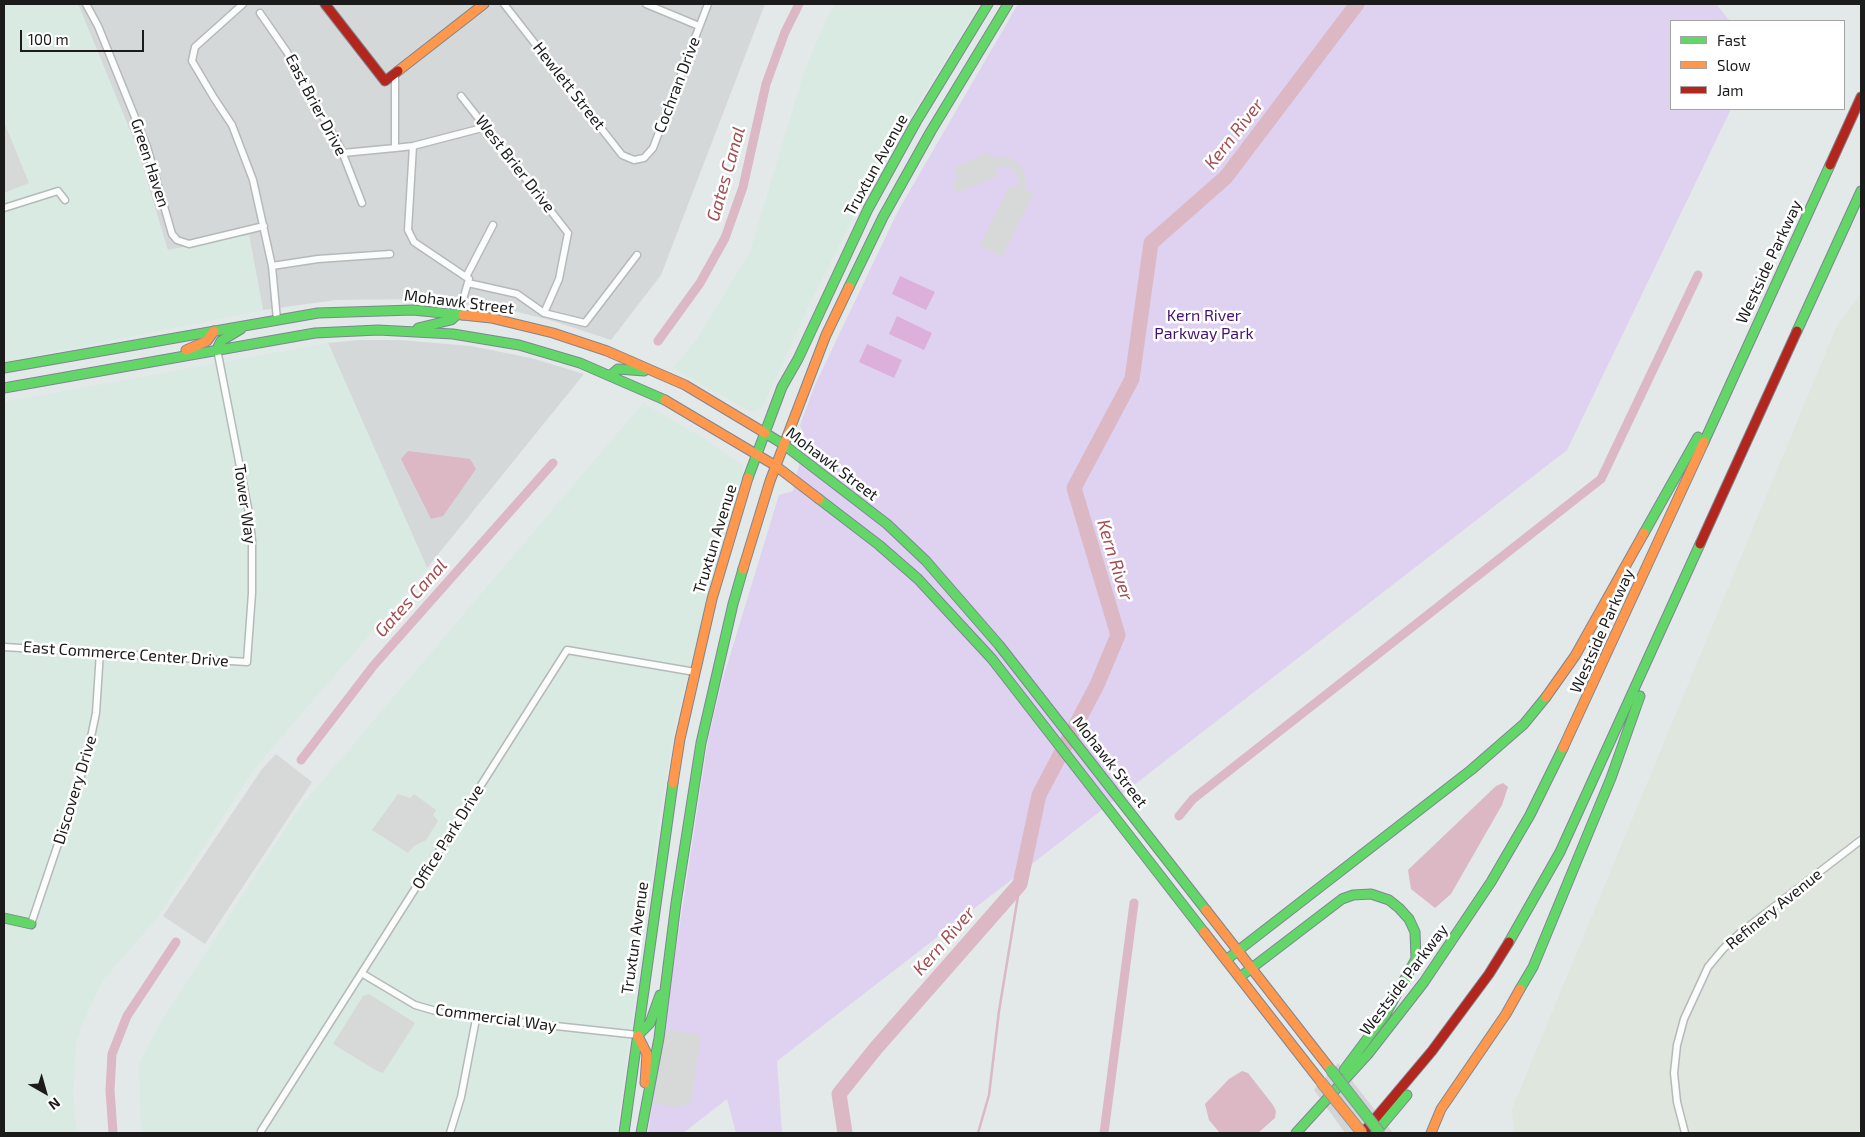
<!DOCTYPE html>
<style>
body{margin:0}
#map{position:relative;width:1865px;height:1137px;overflow:hidden;background:#e3e8e9;font-family:"Exo 2",sans-serif}
canvas{display:block}
.frame{position:absolute;inset:0;border:5px solid #1b1b1b;pointer-events:none}
.legend{position:absolute;left:1670px;top:20px;width:175px;height:90px;box-sizing:border-box;background:#fff;border:1px solid #a4a4a4;margin:0;padding:6px 9px;list-style:none;font-size:15px;color:#1b1b1b}
.legend li{display:flex;align-items:center;gap:10px;height:25px}
.legend b{width:25px;border:1px solid #a4a4a4}
.north{position:absolute;left:20px;top:1067px;width:50px;height:50px;-webkit-text-stroke:4px #fff;paint-order:stroke;rotate:142deg;font-size:14px;font-weight:700;line-height:20px;text-align:center;color:#1b1b1b}
.north::after{content:'';display:block;margin:auto;width:18px;height:22px;background:#1b1b1b;clip-path:polygon(50% 0,100% 100%,50% 72%,0 100%)}
.scale{position:absolute;left:20px;top:30px;width:124px;height:22px;box-sizing:border-box;border:2px solid #1b1b1b;border-top:0;padding-left:6px;font-size:15px;line-height:18px;white-space:nowrap;color:#1b1b1b;-webkit-text-stroke:4px #fff;paint-order:stroke}
</style>
<div id="map">
<canvas width="1865" height="1137"></canvas>
<div class="frame"></div>
<ul class="legend">
<li><b style="height:6px;background:#63d668"></b>Fast</li>
<li><b style="height:6px;background:#ff974d"></b>Slow</li>
<li><b style="height:6px;background:#b3261e"></b>Jam</li>
</ul>
<div class="north">N</div>
<div class="scale">100 m</div>
</div>
<script>
const ctx = document.querySelector('canvas').getContext('2d');
ctx.lineJoin = 'round';
function fillPath(path, color) {
  ctx.fillStyle = color;
  ctx.fill(path, 'evenodd');
}
function shape(rows) {
  const path = new Path2D();
  for (const r of rows) {
    path.moveTo(r[0], r[1]);
    for (let i = 2; i < r.length; i += 2) path.lineTo(r[i], r[i + 1]);
  }
  return path;
}
function stroke(path, color, width, dash) {
  ctx.strokeStyle = color;
  ctx.lineWidth = width;
  ctx.lineCap = dash ? 'butt' : 'round';
  ctx.setLineDash(dash || []);
  ctx.stroke(path);
}
function label(font, color, halo, rows, align = 'center') {
  ctx.font = font + ' "Exo 2",sans-serif';
  ctx.lineWidth = 5;
  ctx.setLineDash([]);
  ctx.textBaseline = 'middle';
  ctx.strokeStyle = halo;
  ctx.fillStyle = color;
  for (const [text, x, y, turn = 0] of rows) {
    ctx.save();
    ctx.translate(x, y);
    ctx.rotate((+turn || 0) * Math.PI / 180);
    ctx.textAlign = isNaN(turn) ? turn : align;
    if (halo) ctx.strokeText(text, 0, 0);
    ctx.fillText(text, 0, 0);
    ctx.restore();
  }
}
const residential = shape([
 [78,4,765,4,661,275,611,340,553,321,510,310,430,299,336,300,263,310,249,236,168,251,137,148],
 [359,340,400,340,471,346,531,358,584,374,427,568,328,343]
]);
const commercial = shape([
 [4,4,78,4,137,148,167,250,249,235,263,310,4,362],
 [836,4,979,4,890,149,858,208,809,305,762,408,751,412,673,368,697,339,750,252,804,72,828,15],
 [328,343,427,568,255,768,157,918,103,980,83,1022,76,1044,73,1095,77,1133,4,1133,4,402],
 [643,403,705,439,742,465,744,474,715,569,675,726,658,827,616,1133,141,1133,139,1064,158,1027,296,812]
]);
const industrial = shape([
 [1861,293,1861,1133,1515,1133,1512,1109,1836,328]
]);
const park = shape([
 [1018,4,1716,4,1730,21,1671,21,1671,109,1731,109,1567,450,777,1061,782,1133,736,1133,727,1099,683,1133,648,1133,708,740,721,685,779,495,793,491,805,439,800,425,815,385,898,211]
]);
const pitch = shape([
 [900,276,935,292,926,310,892,294],
 [897,316,932,333,924,350,889,334],
 [867,344,902,360,894,378,859,362]
]);
const parking = shape([
 [4,122,29,183,4,193],
 [988,152,992,158,1009,157,1019,164,1025,174,1025,189,1034,193,1002,257,980,245,1010,185,1016,188,1019,185,1016,173,1012,168,1000,166,995,169,999,175,957,193,952,183,958,179,954,168],
 [276,754,312,782,205,944,163,916,262,769],
 [398,794,410,798,414,794,436,810,433,815,438,821,426,840,414,846,408,853,372,830],
 [369,994,415,1023,383,1073,377,1071,333,1044,363,996],
 [664,1029,701,1035,691,1103,678,1108,654,1103]
]);
const water = shape([
 [408,451,470,459,476,469,443,516,431,519,401,459],
 [1503,783,1508,787,1502,805,1451,894,1435,908,1411,889,1408,870,1496,786],
 [1242,1071,1248,1073,1273,1105,1276,1111,1275,1118,1258,1133,1220,1133,1209,1120,1205,1104,1229,1079]
]);
const pier = shape([
 [1338,1063,1393,1133,1345,1133,1314,1090]
]);
const stream = shape([
 [978,1133,989,1095,999,1011,1020,884]
]);
const canal = shape([
 [658,341,700,283,725,238,743,187,766,84,785,32,799,4],
 [301,760,374,665,553,463],
 [1179,816,1193,799,1601,479,1698,275],
 [113,1133,110,1090,112,1054,127,1016,176,942],
 [1104,1133,1134,903]
]);
const river = shape([
 [845,1133,839,1094,876,1048,1020,884,1039,795,1097,685,1118,635,1074,488,1132,379,1151,243,1226,177,1357,4]
]);
const street = shape([
 [86,4,98,26,147,147,172,234,177,240,189,244,264,226],
 [243,4,195,47,192,61,214,98,232,125,253,180,272,266,277,320],
 [504,4,622,155,634,160,644,158,653,148,708,4],
 [646,4,699,26],
 [260,13,287,52,341,149,362,203],
 [461,96,568,233,559,279,544,313],
 [413,146,408,230,414,242,469,279,459,313],
 [395,148,413,146,486,127],
 [343,153,395,148,395,73],
 [4,208,58,191,65,200],
 [272,266,318,259,390,254],
 [466,277,493,225],
 [468,283,517,294,544,313,585,323,637,255],
 [4,647,247,662,252,593,252,540,249,513,217,349],
 [31,924,86,761,96,713,100,652],
 [363,974,415,1005,446,1014,638,1035],
 [261,1133,261,1131,567,650,695,672],
 [450,1133,461,1097,476,1019],
 [1685,1133,1677,1102,1674,1073,1677,1045,1684,1019,1708,967,1723,949,1740,933,1861,840]
]);
const fast = shape([
 [849,287,883,217,931,131,1008,4],
 [418,328,451,320,459,313],
 [1797,331,1861,191],
 [217,349,221,341,241,329],
 [4,368,318,313,413,310,463,315],
 [611,375,618,369,644,371],
 [4,388,315,333,378,330,453,334,519,345,580,363,665,400],
 [765,433,783,444,887,524,926,561,999,645,1206,910],
 [1704,442,1830,165],
 [748,478,782,387,798,359,868,209,916,122,988,4],
 [819,499,879,545,918,579,992,659,1204,932],
 [1644,533,1698,437],
 [4,918,31,924],
 [1509,942,1560,852,1700,544],
 [1226,960,1471,770,1524,724,1546,697],
 [1240,977,1342,899,1353,895,1371,894,1389,900,1399,908,1409,919,1415,932,1416,959,1385,1015,1344,1070],
 [1520,989,1533,967,1611,778,1640,696],
 [638,1035,650,1023,660,995],
 [624,1133,673,783],
 [641,1133,659,1038,676,903,701,743,733,604,743,569],
 [1296,1133,1368,1054,1424,982,1491,882,1530,815,1563,748],
 [1375,1133,1407,1095]
]);
const slow = shape([
 [398,71,484,4],
 [463,315,491,318,553,333,607,351,685,385,765,433],
 [186,350,207,341,214,331],
 [665,400,776,466,819,499],
 [743,569,770,481,826,335,849,287],
 [1546,697,1575,656,1644,533],
 [1563,748,1704,442],
 [673,783,680,739,712,599,748,478],
 [1206,910,1331,1070],
 [1204,932,1321,1082],
 [638,1036,647,1054,645,1083],
 [1431,1133,1441,1109,1506,1014,1520,989]
]);
const jam = shape([
 [325,4,385,81,398,71],
 [1830,165,1861,97],
 [1700,544,1797,331],
 [1363,1133,1432,1051,1489,974,1509,942]
]);
const fastBridge = shape([
 [1331,1070,1380,1133]
]);
const slowBridge = shape([
 [1321,1082,1362,1133]
]);
const streetNames = [
 ["Cochran Drive",677,85,-69],
 ["Hewlett Street",569,86,52],
 ["East Brier Drive",316,105,62],
 ["Green Haven",150,163,72],
 ["West Brier Drive",515,164,52],
 ["Truxtun Avenue",876,165,-61],
 ["Westside Parkway",1769,262,-65],
 ["Mohawk Street",459,302,7],
 ["Mohawk Street",832,464,37],
 ["Tower Way",245,504,82],
 ["Truxtun Avenue",715,539,-73],
 ["Westside Parkway",1602,631,-66],
 ["East Commerce Center Drive",126,654,4],
 ["Mohawk Street",1110,762,52],
 ["Discovery Drive",75,790,-73],
 ["Office Park Drive",448,837,-58],
 ["Refinery Avenue",1774,909,-39],
 ["Truxtun Avenue",635,938,-82],
 ["Westside Parkway",1404,980,-53],
 ["Commercial Way",496,1018,8]
];
const parkNames = [
 ["Kern River",1204,316],
 ["Parkway Park",1204,334]
];
const waterNames = [
 ["Kern River",1234,134,-52],
 ["Gates Canal",726,174,-74],
 ["Kern River",1115,560,73],
 ["Gates Canal",411,598,-48],
 ["Kern River",944,941,-49]
];
fillPath(residential, '#d5d8d8');
fillPath(commercial, '#d9eae3');
fillPath(industrial, '#dee6dd');
fillPath(park, '#dfd1f0');
fillPath(pitch, '#ddb0dc');
fillPath(parking, '#d7d9d9');
fillPath(water, '#dbb8c3');
fillPath(pier, '#d4d6d6');
stroke(stream, '#dbb8c3', 2.5);
stroke(canal, '#dbb8c3', 9);
stroke(river, '#dbb8c3', 15);
stroke(street, '#b6b9b9', 9);
stroke(fast, '#7d8792', 11);
stroke(slow, '#7d8792', 11);
stroke(jam, '#7d8792', 11);
stroke(street, '#fbfcfc', 6);
stroke(fast, '#63d668', 9);
stroke(slow, '#ff974d', 9);
stroke(jam, '#b3261e', 9);
stroke(fastBridge, '#82999d', 12, []);
stroke(slowBridge, '#82999d', 12, []);
stroke(fastBridge, '#63d668', 10);
stroke(slowBridge, '#ff974d', 10);
label('16px', '#1b1b1b', '#fff', streetNames);
label('16px', '#441170', '#fff', parkNames);
label('italic 18px', '#a44d51', '#fff', waterNames);
</script>
